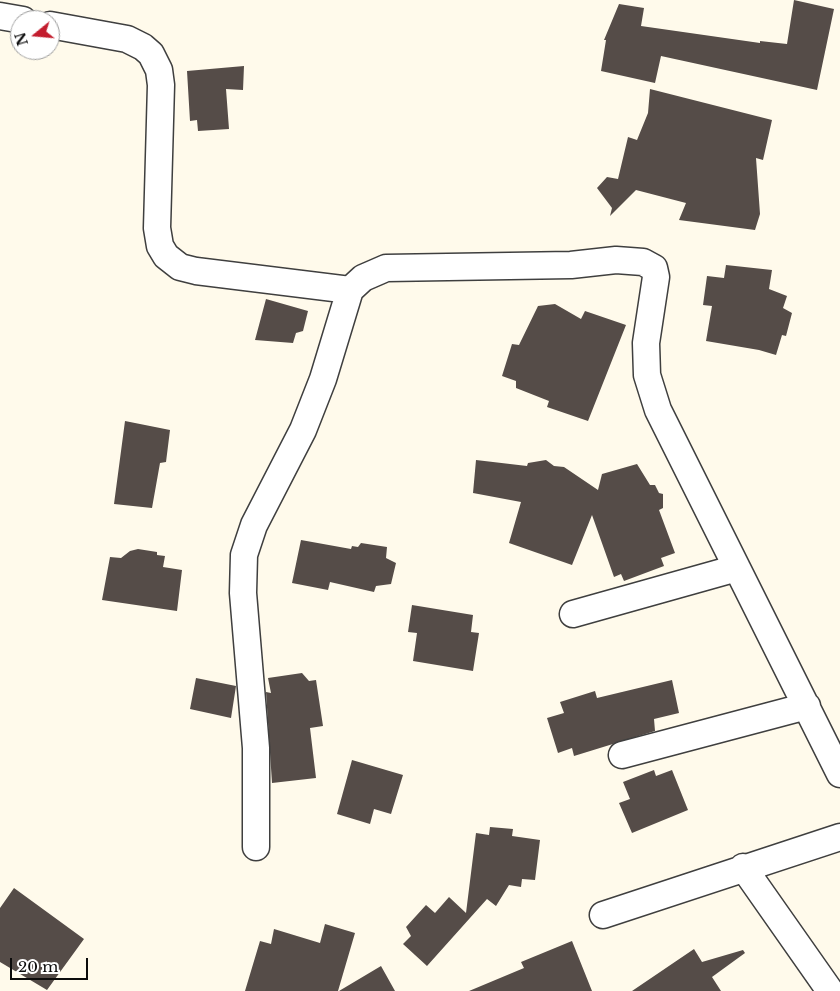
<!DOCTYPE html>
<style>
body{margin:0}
#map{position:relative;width:840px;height:991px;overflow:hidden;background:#fffaeb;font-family:"Libre Baskerville",serif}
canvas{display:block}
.north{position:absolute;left:10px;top:10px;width:50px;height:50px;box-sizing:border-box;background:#fff;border:1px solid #9e9e9e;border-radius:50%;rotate:253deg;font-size:14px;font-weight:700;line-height:20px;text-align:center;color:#0c0c0c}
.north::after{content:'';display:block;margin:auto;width:18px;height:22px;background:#c31d2e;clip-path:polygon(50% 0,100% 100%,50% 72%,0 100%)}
.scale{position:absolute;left:10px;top:958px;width:78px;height:22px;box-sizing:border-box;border:2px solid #0c0c0c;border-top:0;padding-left:6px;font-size:15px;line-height:18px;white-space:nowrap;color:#0c0c0c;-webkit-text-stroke:4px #fff;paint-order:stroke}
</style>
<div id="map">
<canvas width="840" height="991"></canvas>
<div class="north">N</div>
<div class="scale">20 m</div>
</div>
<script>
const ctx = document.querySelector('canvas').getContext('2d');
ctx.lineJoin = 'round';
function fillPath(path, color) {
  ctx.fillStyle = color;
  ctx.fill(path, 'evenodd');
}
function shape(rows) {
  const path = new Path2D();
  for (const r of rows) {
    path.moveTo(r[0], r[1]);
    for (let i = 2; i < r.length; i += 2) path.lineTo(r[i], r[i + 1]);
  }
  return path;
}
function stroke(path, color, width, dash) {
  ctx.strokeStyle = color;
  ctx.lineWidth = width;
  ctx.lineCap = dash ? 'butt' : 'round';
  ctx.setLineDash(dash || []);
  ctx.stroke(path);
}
const building = shape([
 [794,0,834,9,817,90,661,56,655,83,601,71,606,40,604,40,619,4,644,8,641,26,760,43,760,41,787,44],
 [244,66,243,90,226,89,229,129,198,131,197,120,190,121,187,71],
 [650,89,772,120,763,160,756,158,760,214,755,230,679,220,686,203,636,190,610,216,612,208,597,188,607,177,618,179,628,137,637,140,648,113],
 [726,265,772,270,769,289,787,296,783,308,792,313,786,336,782,335,776,355,759,350,706,341,712,306,703,305,707,276,724,278],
 [266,299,308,311,303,331,296,333,293,343,255,340],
 [555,304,581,319,585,311,626,325,588,421,547,407,549,401,516,388,516,381,502,376,512,344,519,345,538,306],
 [125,421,170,430,166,462,160,463,152,508,114,504],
 [476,460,527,466,528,463,546,460,554,466,564,467,598,490,602,474,637,464,650,485,655,485,659,493,663,494,663,508,659,510,675,553,661,558,664,566,624,581,621,574,614,577,592,515,572,565,509,543,521,502,473,493],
 [301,540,351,549,352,546,358,547,361,543,387,547,386,558,396,563,391,584,376,586,374,592,330,582,328,590,292,583],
 [138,549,157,552,157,555,165,556,163,567,182,570,177,611,102,600,110,557,121,558,130,551],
 [412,605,473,615,471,632,479,633,473,671,413,661,417,633,408,632],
 [302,673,309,681,316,680,323,726,310,728,316,778,272,783,266,692,271,693,268,678],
 [196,678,236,686,231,718,190,709],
 [672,680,679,713,654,719,655,731,574,756,572,748,558,753,547,718,564,713,560,702,595,691,597,698],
 [352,760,403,775,391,814,374,809,370,824,337,814],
 [654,770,656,776,672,770,688,810,632,833,619,803,630,799,623,782],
 [490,827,513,829,512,836,540,840,535,880,522,879,521,887,509,885,496,906,487,899,427,966,403,944,411,936,406,927,426,905,435,913,449,897,466,913,476,833,489,835],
 [14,888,84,939,47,990,0,962,0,908],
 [325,924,355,933,338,991,245,991,260,941,271,944,274,929,320,943],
 [572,941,592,991,469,991,524,968,521,962],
 [694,949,702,962,743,950,745,953,712,977,721,991,632,991],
 [381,966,395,991,339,991]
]);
const minor = shape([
 [0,16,23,20],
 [50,25,127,39,143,47,151,54,159,70,161,85,157,228,160,246,166,256,180,267,196,271,350,290],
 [573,614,737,568],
 [622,755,807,706],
 [256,847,256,748,243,593,244,555,254,525,303,430,323,379,350,290,363,278,386,268,571,265,616,260,643,262,654,268,656,277,646,343,647,375,658,410,840,774],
 [743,867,830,991],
 [603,915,840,837]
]);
fillPath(building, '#554c48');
stroke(minor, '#3f3f3f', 29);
stroke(minor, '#fff', 26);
</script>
